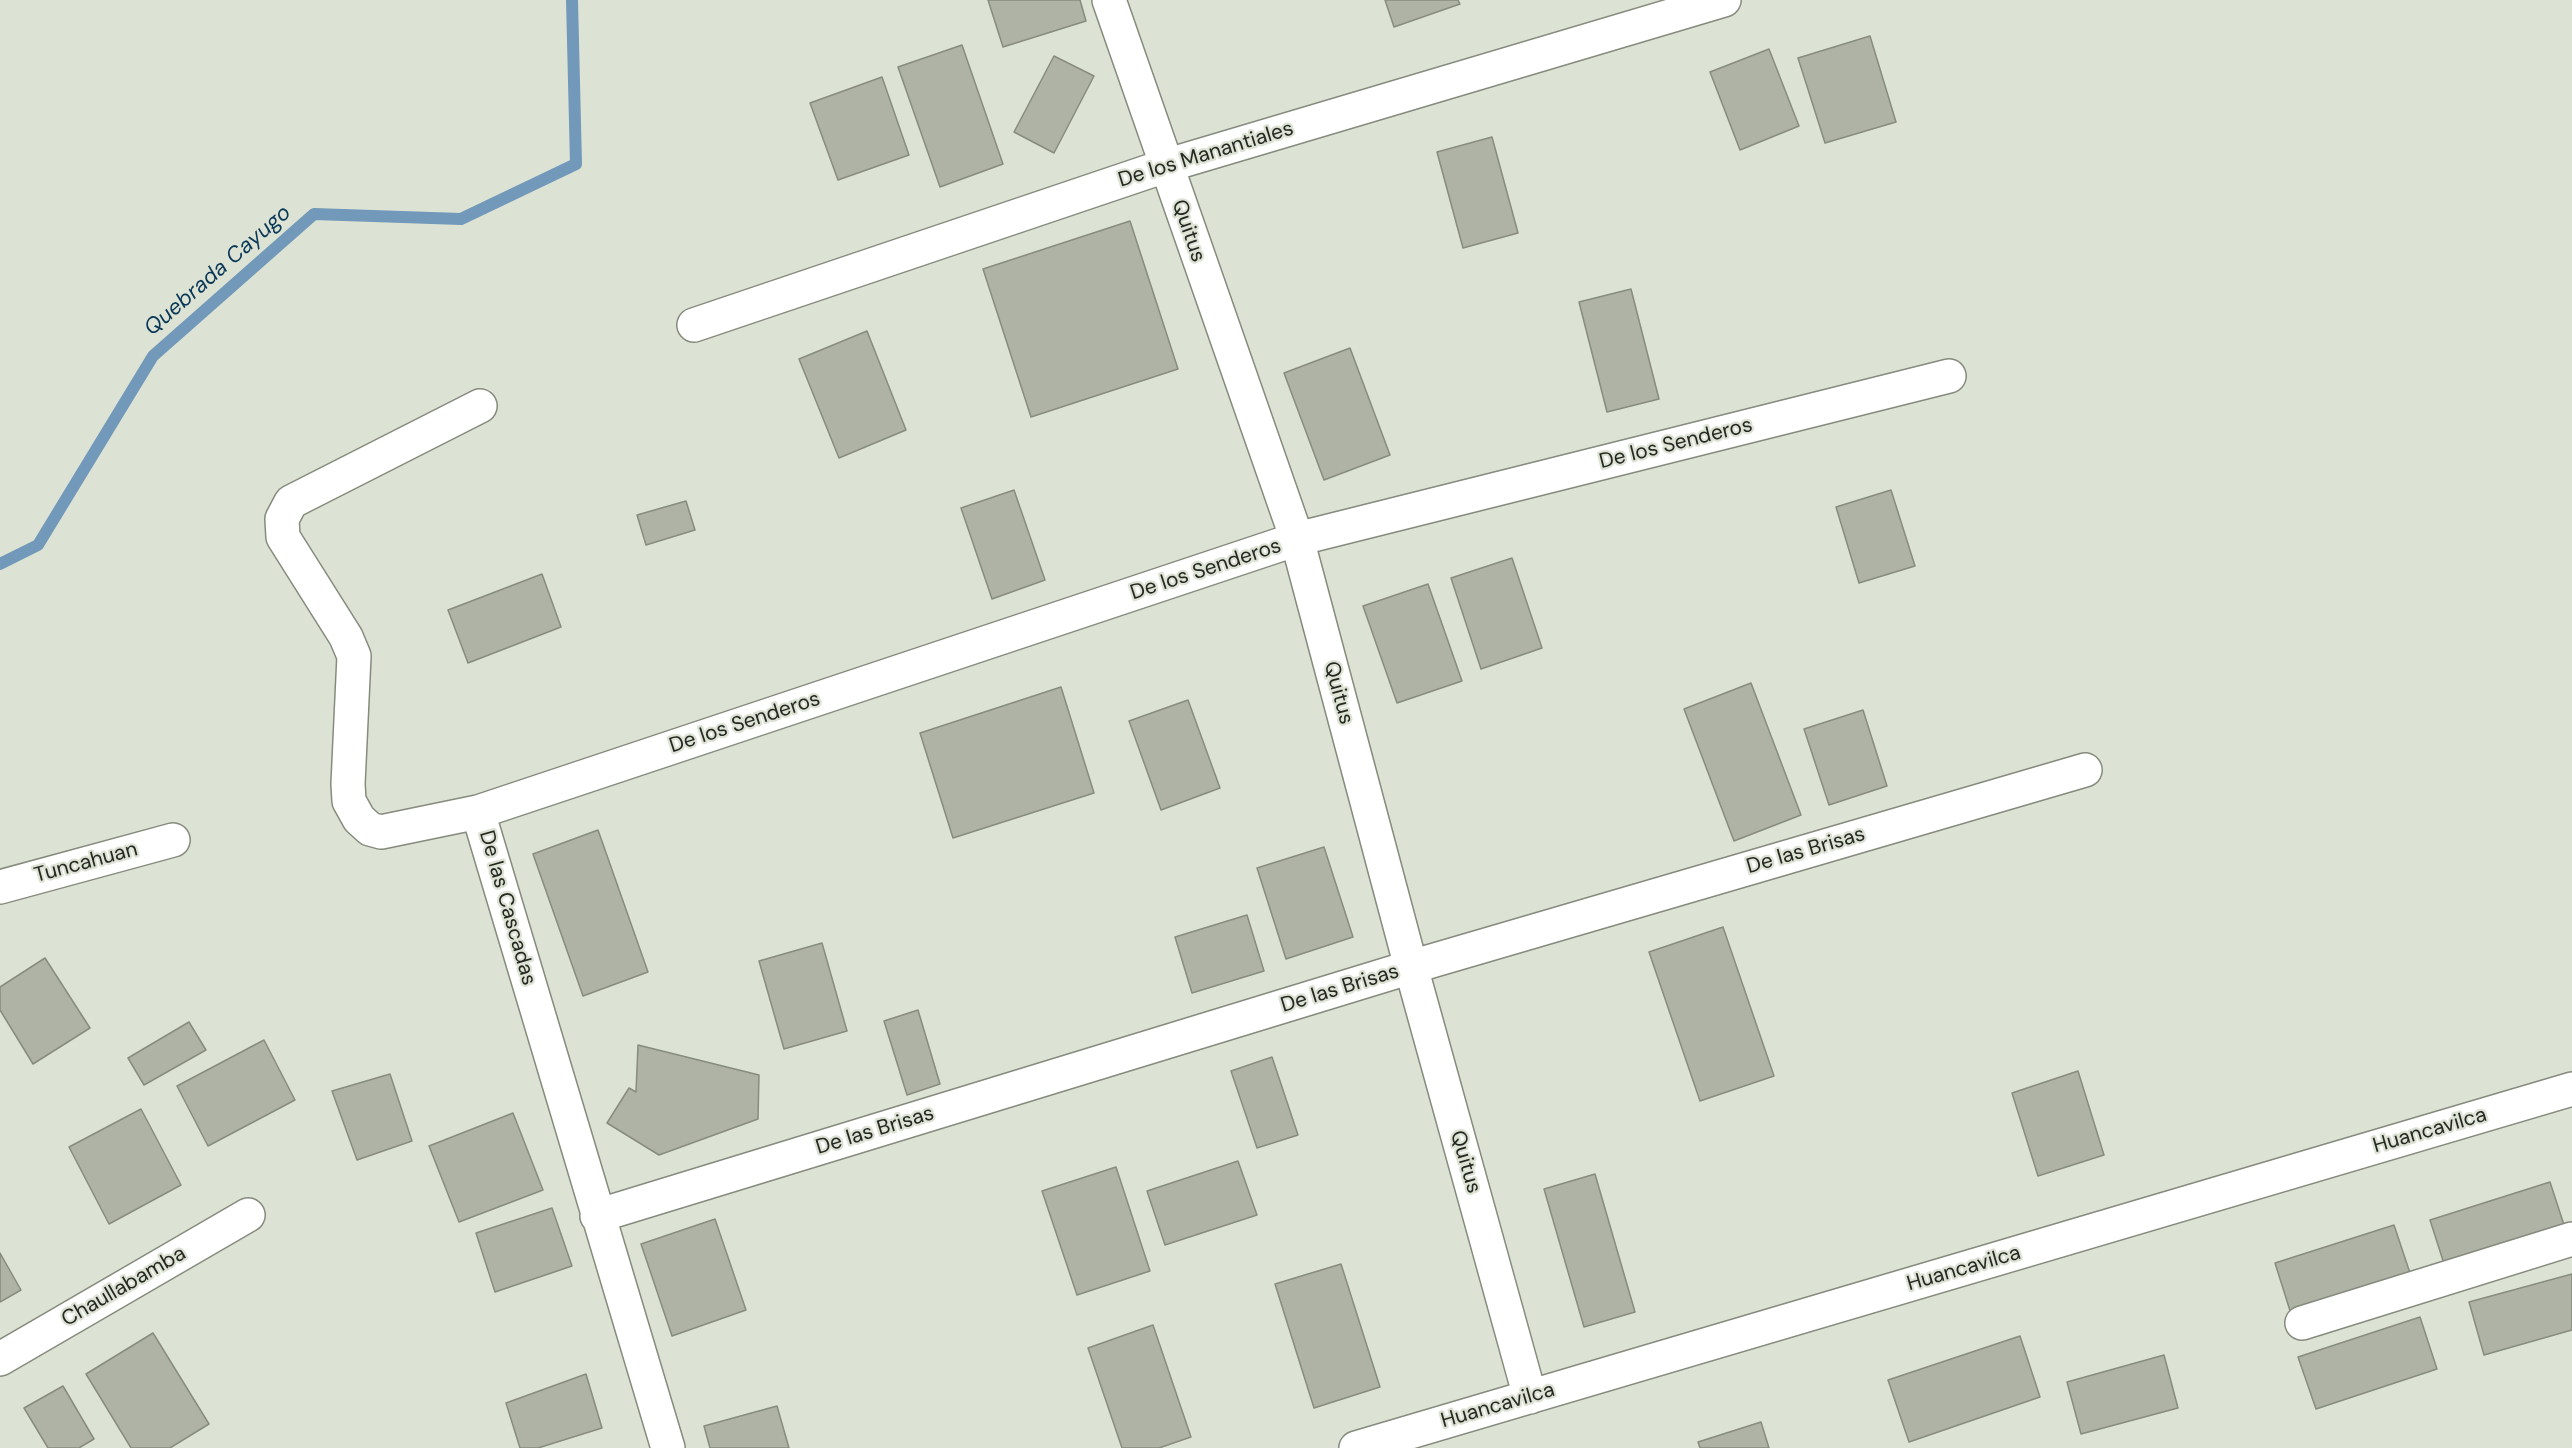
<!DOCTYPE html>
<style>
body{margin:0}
canvas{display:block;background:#dde3d4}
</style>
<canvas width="2572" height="1448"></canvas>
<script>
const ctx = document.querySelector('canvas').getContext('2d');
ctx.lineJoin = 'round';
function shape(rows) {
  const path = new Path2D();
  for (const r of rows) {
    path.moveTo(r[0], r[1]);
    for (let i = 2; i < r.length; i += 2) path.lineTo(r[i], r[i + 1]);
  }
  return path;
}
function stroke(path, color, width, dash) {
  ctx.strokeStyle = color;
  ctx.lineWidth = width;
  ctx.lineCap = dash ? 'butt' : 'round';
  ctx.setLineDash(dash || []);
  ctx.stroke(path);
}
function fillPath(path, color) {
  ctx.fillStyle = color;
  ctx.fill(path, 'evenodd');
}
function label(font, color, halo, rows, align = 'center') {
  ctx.font = font + ' "DM Sans",sans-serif';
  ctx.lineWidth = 4.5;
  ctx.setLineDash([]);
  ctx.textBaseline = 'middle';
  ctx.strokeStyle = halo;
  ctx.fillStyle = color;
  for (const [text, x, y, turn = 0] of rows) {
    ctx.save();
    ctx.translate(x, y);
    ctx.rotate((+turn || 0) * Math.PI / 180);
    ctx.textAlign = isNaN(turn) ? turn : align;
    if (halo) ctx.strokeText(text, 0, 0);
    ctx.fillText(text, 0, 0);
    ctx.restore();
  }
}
const stream = shape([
 [0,564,38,545,153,356,314,214,461,219,576,164,572,0]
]);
const building = shape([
 [988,0,1080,0,1086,21,1003,47,988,0],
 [1385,0,1458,0,1460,4,1394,27,1385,0],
 [1870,36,1896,122,1825,143,1798,58,1870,36],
 [962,45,1003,164,940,187,898,67,962,45],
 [1769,49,1799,126,1740,150,1710,72,1769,49],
 [1054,56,1094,76,1054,153,1014,132,1054,56],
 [882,77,909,155,838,180,810,103,882,77],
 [1492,137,1518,233,1463,248,1437,152,1492,137],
 [1130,221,1178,369,1031,417,983,269,1130,221],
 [1631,289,1659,399,1607,412,1579,302,1631,289],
 [867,331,906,430,839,458,799,359,867,331],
 [1350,348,1390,455,1324,480,1284,373,1350,348],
 [1014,490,1045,580,992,599,961,508,1014,490],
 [1891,490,1915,566,1859,583,1836,507,1891,490],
 [686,501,695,530,646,545,637,515,686,501],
 [1512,558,1542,648,1481,669,1451,578,1512,558],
 [542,574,561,627,468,663,448,610,542,574],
 [1428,584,1462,681,1397,703,1363,606,1428,584],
 [1751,683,1801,815,1734,841,1684,709,1751,683],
 [1061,687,1094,793,953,838,920,733,1061,687],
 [1188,700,1220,788,1161,810,1129,721,1188,700],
 [1863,710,1887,786,1829,805,1804,729,1863,710],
 [598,830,648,972,583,996,533,854,598,830],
 [1324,847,1353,937,1286,959,1257,868,1324,847],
 [1247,915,1264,971,1192,993,1175,937,1247,915],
 [1723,927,1774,1076,1700,1101,1649,952,1723,927],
 [822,943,847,1031,784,1049,759,961,822,943],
 [45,958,90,1028,33,1064,0,1010,0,987,45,958],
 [918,1010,940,1084,907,1095,884,1021,918,1010],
 [189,1022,206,1050,144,1085,128,1058,189,1022],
 [264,1040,295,1100,208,1146,177,1086,264,1040],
 [638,1045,759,1075,758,1119,659,1155,607,1123,629,1088,636,1092,638,1045],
 [1272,1057,1298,1135,1257,1148,1231,1071,1272,1057],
 [2078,1071,2104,1155,2038,1176,2012,1093,2078,1071],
 [390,1074,412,1141,357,1160,332,1091,390,1074],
 [141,1109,181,1185,109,1224,69,1147,141,1109],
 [513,1113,543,1190,459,1222,429,1146,513,1113],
 [1238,1161,1257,1215,1165,1245,1147,1191,1238,1161],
 [1116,1167,1150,1271,1077,1295,1042,1191,1116,1167],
 [1595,1174,1635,1312,1584,1327,1544,1189,1595,1174],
 [2550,1182,2566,1231,2446,1270,2430,1220,2550,1182],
 [552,1208,572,1266,495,1292,476,1233,552,1208],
 [715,1219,746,1310,672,1336,641,1244,715,1219],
 [2394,1225,2412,1279,2292,1317,2275,1263,2394,1225],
 [0,1253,21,1290,0,1302,0,1253],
 [1341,1264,1380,1387,1314,1408,1275,1284,1341,1264],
 [2572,1274,2572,1330,2484,1355,2469,1302,2572,1274],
 [2420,1317,2437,1369,2316,1409,2298,1357,2420,1317],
 [1153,1325,1191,1437,1159,1448,1122,1448,1088,1348,1153,1325],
 [153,1333,209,1424,170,1448,131,1448,86,1374,153,1333],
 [2020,1336,2040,1397,1909,1442,1888,1380,2020,1336],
 [2164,1355,2178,1408,2081,1434,2067,1382,2164,1355],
 [586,1374,602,1428,538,1448,520,1448,506,1403,586,1374],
 [63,1386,94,1439,79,1448,48,1448,24,1408,63,1386],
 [777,1406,789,1448,710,1448,704,1426,777,1406],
 [1761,1422,1769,1448,1700,1448,1698,1442,1761,1422]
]);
const minor = shape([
 [1109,0,1297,539,1411,967,1530,1397],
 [694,325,1165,166,1724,0],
 [480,406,291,502,282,519,283,537,346,637,354,656,348,784,349,801,359,819,370,829,381,832,478,812,668,1448],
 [478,812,1297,539,1949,376],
 [0,887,173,840],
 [597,1216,1411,967,2085,770],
 [2302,1323,2572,1239],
 [0,1359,248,1215],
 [1356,1448,2572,1089]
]);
const streetNames = [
 ["De los Manantiales",1206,155,-17],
 ["Quitus",1188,231,71],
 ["De los Senderos",1676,444,-14],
 ["De los Senderos",1206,570,-18],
 ["Quitus",1338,693,75],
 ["De los Senderos",745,723,-18],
 ["De las Brisas",1806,851,-16],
 ["Tuncahuan",86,863,-15],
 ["De las Cascadas",507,908,74],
 ["De las Brisas",1340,989,-17],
 ["De las Brisas",875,1131,-17],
 ["Huancavilca",2430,1131,-16],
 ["Quitus",1465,1162,74],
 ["Huancavilca",1964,1269,-16],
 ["Chaullabamba",124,1287,-30],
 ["Huancavilca",1498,1406,-16]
];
const waterNames = [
 ["Quebrada Cayugo",218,271,-41]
];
stroke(stream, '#7399ba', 12);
fillPath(building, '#aeb3a5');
stroke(building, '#878c7f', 1.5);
stroke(minor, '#858b7d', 36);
stroke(minor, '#fff', 33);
label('21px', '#252722', '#dde3d4', streetNames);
label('italic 22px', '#093758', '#dde3d4', waterNames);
</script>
